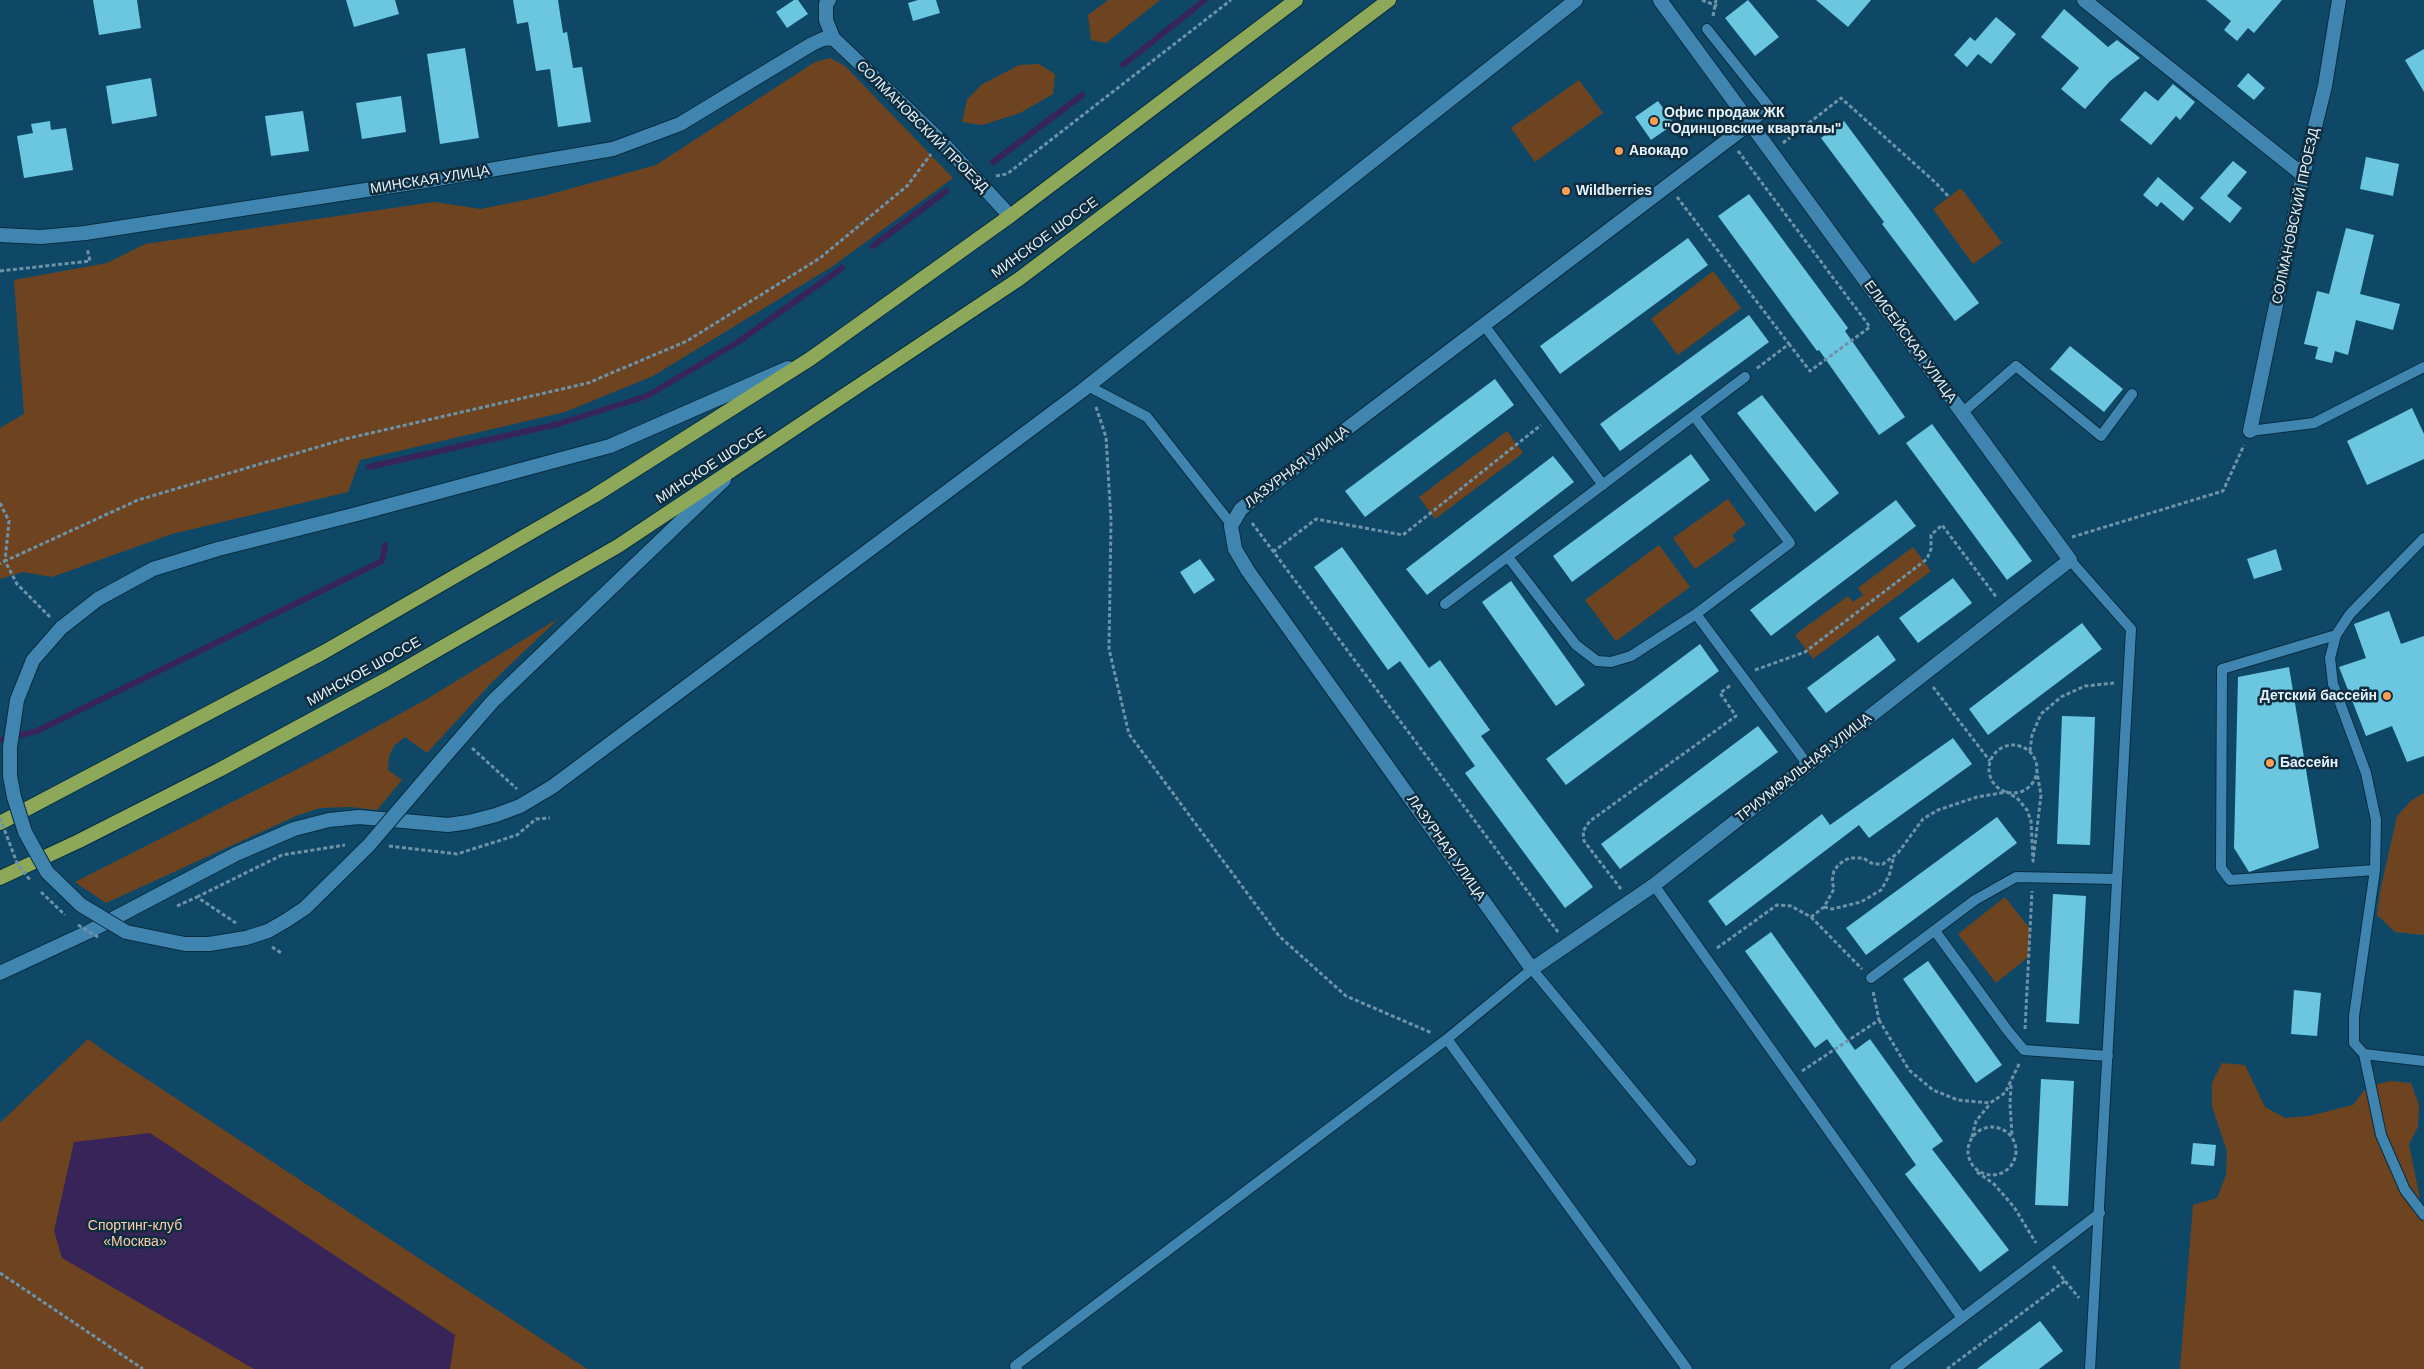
<!DOCTYPE html>
<meta charset="utf-8">
<style>
body{margin:0}
canvas{display:block;background:#0f4866}
</style>
<canvas width="2424" height="1369"></canvas>
<script>
const ctx = document.querySelector('canvas').getContext('2d');
ctx.lineJoin = 'round';
function fillPath(path, color) {
  ctx.fillStyle = color;
  ctx.fill(path, 'evenodd');
}
function shape(rows) {
  const path = new Path2D();
  for (const r of rows) {
    if (r.length === 3) {
      path.moveTo(r[0] + r[2], r[1]);
      path.arc(r[0], r[1], r[2], 0, 2 * Math.PI);
      continue;
    }
    path.moveTo(r[0], r[1]);
    for (let i = 2; i < r.length; i += 2) path.lineTo(r[i], r[i + 1]);
  }
  return path;
}
function stroke(path, color, width, dash) {
  ctx.strokeStyle = color;
  ctx.lineWidth = width;
  ctx.lineCap = dash ? 'butt' : 'round';
  ctx.setLineDash(dash || []);
  ctx.stroke(path);
}
function label(font, color, halo, rows, align = 'center') {
  ctx.font = font + ' Arial,sans-serif';
  ctx.lineWidth = 5;
  ctx.setLineDash([]);
  ctx.textBaseline = 'middle';
  ctx.strokeStyle = halo;
  ctx.fillStyle = color;
  for (const [text, x, y, turn = 0] of rows) {
    ctx.save();
    ctx.translate(x, y);
    ctx.rotate((+turn || 0) * Math.PI / 180);
    ctx.textAlign = isNaN(turn) ? turn : align;
    if (halo) ctx.strokeText(text, 0, 0);
    ctx.fillText(text, 0, 0);
    ctx.restore();
  }
}
const green = shape([
 [1108,0,1160,0,1106,43,1091,40,1088,15],
 [830,58,845,66,953,178,833,266,653,376,565,412,360,460,348,492,172,534,52,577,23,572,0,579,0,428,24,414,14,280,107,263,145,244,434,202,481,209,544,196,656,165,815,62],
 [1039,64,1055,74,1053,94,1020,113,982,125,962,122,967,100,981,85,1019,65],
 [1579,80,1603,113,1535,162,1511,128],
 [1961,188,2002,243,1973,264,1933,209],
 [1713,271,1741,308,1678,355,1651,319],
 [1507,431,1523,453,1435,519,1419,497],
 [1728,499,1746,524,1732,535,1736,540,1695,569,1673,538],
 [1659,545,1690,587,1616,641,1585,600],
 [1913,547,1931,571,1813,659,1795,635,1848,596,1853,602,1863,595,1858,588],
 [559,618,492,682,427,753,405,737,394,746,389,756,388,770,402,780,377,810,350,807,320,808,296,816,106,903,75,882,327,754,427,699],
 [2424,793,2424,935,2395,932,2377,915,2380,892,2397,816,2412,800],
 [2005,897,2030,929,2028,957,1996,983,1958,934],
 [88,1039,107,1053,587,1369,0,1369,0,1123],
 [2222,1063,2245,1065,2265,1107,2285,1118,2309,1116,2353,1105,2367,1087,2390,1081,2411,1083,2419,1105,2418,1127,2409,1144,2424,1219,2424,1369,2180,1369,2193,1205,2217,1198,2226,1175,2227,1151,2212,1106,2212,1083]
]);
const water = shape([
 [150,1133,455,1335,450,1369,254,1369,62,1258,54,1231,74,1142]
]);
const stream = shape([
 [1123,65,1205,0],
 [993,162,1082,95],
 [873,246,946,191],
 [369,467,558,424,647,396,738,342,842,268],
 [0,740,37,731,382,561,385,545]
]);
const building = shape([
 [93,0,137,0,141,28,99,35],
 [346,0,395,0,399,14,354,27],
 [513,0,558,0,563,33,567,32,573,68,582,67,591,122,558,127,550,69,536,71,528,22,517,24],
 [794,0,798,0,808,14,787,28,776,12],
 [918,0,936,0,940,13,913,21,908,3],
 [1748,0,1779,37,1755,56,1725,18],
 [1816,0,1871,0,1848,27],
 [2206,0,2282,0,2254,33,2248,28,2237,41,2224,30,2231,21],
 [2064,9,2108,47,2117,40,2140,58,2110,81,2085,109,2061,89,2079,68,2041,37],
 [1996,17,2016,34,1991,64,1978,54,1967,67,1954,55,1970,37,1975,41],
 [465,48,479,138,440,144,427,54],
 [2424,49,2424,92,2405,60],
 [2248,73,2265,88,2254,100,2237,86],
 [151,78,157,116,112,124,106,86],
 [2173,84,2195,102,2180,120,2176,116,2151,145,2120,120,2145,91,2158,101],
 [401,96,406,132,362,139,356,103],
 [1658,101,1674,124,1651,140,1635,117],
 [303,111,309,151,271,156,265,116],
 [50,121,51,130,66,128,73,170,24,178,17,136,33,133,31,124],
 [1844,121,1979,303,1955,321,1882,224,1884,222,1821,138],
 [2366,157,2399,164,2393,196,2360,189],
 [2233,161,2247,172,2227,196,2242,208,2230,223,2200,198],
 [2158,177,2194,208,2183,221,2161,202,2157,207,2143,195],
 [1749,194,1848,328,1845,331,1905,417,1879,435,1819,350,1817,351,1718,216],
 [2346,228,2374,235,2360,294,2400,304,2393,330,2356,320,2348,355,2335,351,2332,363,2315,359,2318,347,2304,344,2317,291,2329,294],
 [1688,238,1708,265,1560,374,1540,346],
 [1749,315,1769,342,1620,451,1600,424],
 [2070,346,2123,389,2104,412,2050,369],
 [1495,379,1514,405,1365,517,1345,491],
 [1762,395,1839,493,1815,512,1737,413],
 [2412,408,2424,434,2424,459,2367,485,2347,441],
 [1932,424,2032,561,2007,580,1906,443],
 [1691,454,1710,480,1572,582,1553,556],
 [1553,456,1574,482,1427,595,1406,569],
 [1896,500,1916,526,1771,636,1750,610],
 [1342,547,1429,668,1440,660,1490,730,1481,736,1593,887,1565,908,1465,773,1475,766,1400,661,1388,670,1314,567],
 [2276,549,2282,570,2254,579,2247,559],
 [1200,559,1215,580,1194,594,1180,572],
 [1953,578,1972,603,1918,643,1899,618],
 [1511,581,1585,685,1556,706,1482,602],
 [2389,611,2401,644,2424,636,2424,756,2407,762,2392,726,2366,736,2339,667,2366,658,2354,624],
 [2082,623,2102,649,1988,735,1969,709],
 [1878,635,1896,660,1826,713,1807,688],
 [1700,644,1719,671,1566,785,1546,759],
 [2289,667,2319,848,2249,872,2234,848,2238,677],
 [2062,716,2095,717,2090,845,2057,844],
 [1758,726,1778,752,1620,869,1601,844],
 [1953,738,1972,764,1869,838,1859,825,1726,926,1708,901,1822,814,1830,825],
 [1997,817,2017,843,1866,955,1846,928],
 [2053,894,2086,896,2079,1024,2046,1022],
 [1771,932,1855,1050,1870,1039,1943,1141,1932,1149,2009,1250,1980,1272,1905,1174,1916,1165,1827,1039,1815,1048,1745,951],
 [1928,961,2002,1065,1976,1083,1903,979],
 [2294,990,2321,993,2317,1036,2291,1034],
 [2041,1079,2074,1081,2068,1206,2035,1205],
 [2193,1143,2216,1145,2214,1166,2191,1164],
 [2040,1321,2063,1351,2039,1369,1977,1369]
]);
const path = shape([
 [1702,0,1717,6],
 [1713,16,1716,0],
 [1783,143,1841,98,1936,183,1949,197],
 [1738,151,1870,327,1810,371,1789,344],
 [996,176,1007,174,1231,0],
 [1677,197,1789,344,1756,369],
 [0,271,90,261,87,248],
 [1096,407,1106,437,1111,520,1109,649,1129,734,1279,936,1346,996,1432,1033],
 [0,503,9,521,5,561,0,564],
 [1252,523,1558,932],
 [2072,537,2223,491,2244,445],
 [1273,552,1316,519,1403,535,1541,425],
 [50,617,17,584,5,561,138,500,345,439,588,383,687,341,820,258,907,186,931,154],
 [1755,670,1805,652,1927,559,1931,549,1931,535,1942,525,1997,598],
 [1933,687,1990,761],
 [2013,769,24],
 [472,748,517,789],
 [2030,751,2032,735,2041,714,2061,697,2085,686,2114,683],
 [389,846,457,854,517,835,536,819,550,818],
 [1621,889,1584,841,1583,831,1590,821,1736,716,1720,693,1731,685],
 [197,897,282,855,345,845],
 [177,906,197,897,236,923],
 [1824,907,1832,909,1861,902,1881,890,1889,876,1894,856],
 [1811,917,1862,969],
 [272,947,283,954],
 [1717,948,1777,905,1791,906,1811,917,1824,907,1834,889,1832,881,1834,871,1839,864,1849,858,1863,858,1873,864,1883,864,1898,853,1923,819,1938,810,1977,797,2007,792,2018,799,2027,810,2031,821,2033,861,2041,795,2037,772],
 [1879,1020,1909,1070,1933,1090,1958,1100,1990,1103,2005,1093,2020,1062],
 [2025,1029,2032,891],
 [1802,1071,1879,1020,1873,991],
 [2011,1085,2010,1104,2012,1136],
 [1992,1151,24],
 [1972,1137,1976,1121,1990,1104],
 [1977,1172,1994,1184,2014,1207,2036,1243],
 [2053,1266,2079,1298],
 [0,1273,143,1369],
 [1947,1369,2065,1281]
]);
const service = shape([
 [1707,29,1770,108,1749,124],
 [1484,325,1603,485],
 [1088,386,1147,417,1231,524],
 [1962,413,2016,366,2101,436,2132,394],
 [2250,431,2314,423,2424,367],
 [1508,557,1576,645,1597,661,1611,662,1631,656,1696,614,1790,543,1694,416],
 [2070,560,2131,629,2090,1369],
 [1445,604,1745,377],
 [1696,614,1808,765],
 [2336,635,2330,658,2333,684,2366,773,2376,820,2375,870,2354,1016,2354,1043,2364,1054,2381,1135,2405,1190,2424,1215],
 [2375,870,2230,880,2221,868,2222,669,2336,635,2350,614,2424,538],
 [1654,885,1962,1318],
 [1935,931,2008,1031,2024,1050,2108,1056],
 [1871,978,1975,900,2016,877,2117,879],
 [1447,1039,1687,1369],
 [2364,1054,2424,1061],
 [1017,1369,1015,1366,1447,1039,1532,969,1691,1161],
 [1895,1369,2100,1213]
]);
const minor = shape([
 [829,0,826,4,826,20,833,38,941,141,1010,216],
 [1660,0,2070,560,1654,885,1532,969,1248,571,1235,549,1231,526,1241,509,1749,124],
 [2084,0,2303,175],
 [0,235,41,237,85,233,431,180,613,149,680,124,812,44,823,39,833,38],
 [2250,431,2303,175,2325,86,2339,0],
 [0,973,88,932,236,854,294,829,329,820,359,817,448,825,469,822,496,815,520,806,552,787,1083,390,1576,0]
]);
const tertiary = shape([
 [61,628,98,599,153,569,218,549,353,515,610,446,788,368],
 [439,763,493,701,724,480]
]);
const trunk = shape([
 [0,823,324,652,594,496,810,359,1010,216,1296,0],
 [0,878,79,841,219,770,387,679,618,546,1019,279,1389,0]
]);
const pathBridge = shape([
 [0,818,17,863,30,880],
 [41,892,65,915],
 [78,925,98,937]
]);
const tertiaryBridge = shape([
 [61,628,33,660,17,700,10,747,10,776,14,797,25,832,47,872,81,905,126,932,185,944,209,944,246,938,268,931,287,920,305,908,369,845,439,763]
]);
const markers = [
 [1654,121,5,"#fb9e51"],
 [1619,151,5,"#fb9e51"],
 [1566,191,5,"#fb9e51"],
 [2387,696,5,"#fb9e51"],
 [2270,763,5,"#fb9e51"]
];
const poiNames = [
 ["Офис продаж ЖК",1664,113],
 ["\"Одинцовские кварталы\"",1664,129],
 ["Авокадо",1629,151],
 ["Wildberries",1576,191],
 ["Детский бассейн",2377,696,"right"],
 ["Бассейн",2280,763]
];
const streetNames = [
 ["СОЛМАНОВСКИЙ ПРОЕЗД",922,127,45],
 ["МИНСКАЯ УЛИЦА",430,180,-9],
 ["СОЛМАНОВСКИЙ ПРОЕЗД",2296,216,-78],
 ["МИНСКОЕ ШОССЕ",1045,238,-36],
 ["ЕЛИСЕЙСКАЯ УЛИЦА",1910,342,54],
 ["МИНСКОЕ ШОССЕ",711,466,-33],
 ["ЛАЗУРНАЯ УЛИЦА",1297,467,-37],
 ["МИНСКОЕ ШОССЕ",364,672,-29],
 ["ТРИУМФАЛЬНАЯ УЛИЦА",1804,768,-38],
 ["ЛАЗУРНАЯ УЛИЦА",1446,848,55]
];
const parkNames = [
 ["Спортинг-клуб",135,1226],
 ["«Москва»",135,1242]
];
fillPath(green, '#6e4320');
fillPath(water, '#372459');
stroke(stream, '#372459', 6);
fillPath(building, '#6bc7e0');
stroke(service, '#062d42', 12);
stroke(minor, '#062d42', 16);
stroke(tertiary, '#062d42', 16);
stroke(trunk, '#062d42', 16);
stroke(path, '#6d93a8', 3, [4, 2.5]);
stroke(service, '#4085af', 10);
stroke(minor, '#4085af', 14);
stroke(tertiary, '#4085af', 14);
stroke(trunk, '#8ca858', 14);
stroke(tertiaryBridge, '#062d42', 16, []);
stroke(pathBridge, '#6d93a8', 3, [4, 2.5]);
stroke(tertiaryBridge, '#4085af', 14);
for (const [x, y, r, color] of markers) {
  const dot = new Path2D();
  dot.arc(x, y, r, 0, 2 * Math.PI);
  ctx.fillStyle = color;
  ctx.fill(dot);
  stroke(dot, '#0f2d3e', 2);
}
label('bold 14px', '#e5f3fc', '#0f2d3e', poiNames, 'left');
label('14px', '#e5f3fc', '#0f2d3e', streetNames);
label('14px', '#fecdaa', '#0f2d3e', parkNames);
</script>
